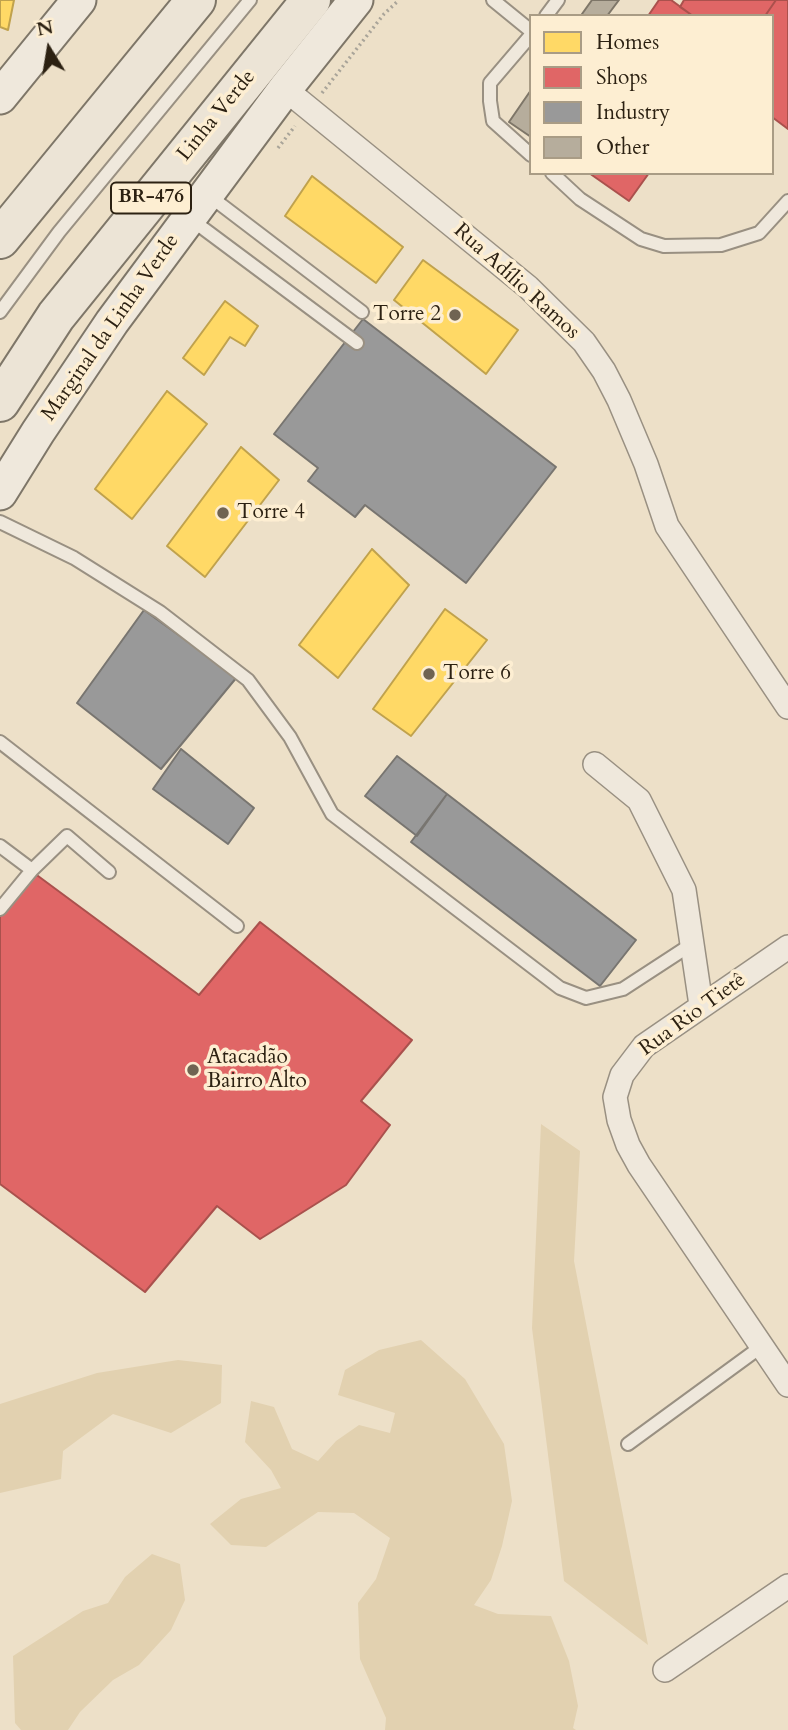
<!DOCTYPE html>
<meta charset="utf-8">
<style>
body{margin:0}
#map{position:relative;width:788px;height:1730px;overflow:hidden;background:#ede0c8;font-family:Cardo,serif}
canvas{display:block}
.legend{position:absolute;left:529px;top:14px;width:245px;height:161px;box-sizing:border-box;background:#fdeed2;border:2px solid #a99c85;margin:0;padding:9px 12px;list-style:none;font-size:21px;color:#2c2112}
.legend li{display:flex;align-items:center;gap:14px;height:35px}
.legend b{width:35px;border:2px solid #a99c85}
.north{position:absolute;left:14px;top:14px;width:70px;height:70px;-webkit-text-stroke:5px #fdeed2;paint-order:stroke;rotate:349deg;font-size:19px;font-weight:700;line-height:28px;text-align:center;color:#2c2112}
.north::after{content:'';display:block;margin:auto;width:24px;height:32px;background:#2c2112;clip-path:polygon(50% 0,100% 100%,50% 72%,0 100%)}
</style>
<div id="map">
<canvas width="788" height="1730"></canvas>
<ul class="legend">
<li><b style="height:19px;background:#ffd966"></b>Homes</li>
<li><b style="height:19px;background:#e06666"></b>Shops</li>
<li><b style="height:19px;background:#999"></b>Industry</li>
<li><b style="height:19px;background:#b6ad9c"></b>Other</li>
</ul>
<div class="north">N</div>
</div>
<script>
const ctx = document.querySelector('canvas').getContext('2d');
ctx.lineJoin = 'round';
function fillPath(path, color) {
  ctx.fillStyle = color;
  ctx.fill(path, 'evenodd');
}
function shape(rows) {
  const path = new Path2D();
  for (const r of rows) {
    path.moveTo(r[0], r[1]);
    for (let i = 2; i < r.length; i += 2) path.lineTo(r[i], r[i + 1]);
  }
  return path;
}
function stroke(path, color, width, dash) {
  ctx.strokeStyle = color;
  ctx.lineWidth = width;
  ctx.lineCap = dash ? 'butt' : 'round';
  ctx.setLineDash(dash || []);
  ctx.stroke(path);
}
function label(font, color, halo, rows, align = 'center') {
  ctx.font = font + ' Cardo,serif';
  ctx.lineWidth = 7;
  ctx.setLineDash([]);
  ctx.textBaseline = 'middle';
  ctx.strokeStyle = halo;
  ctx.fillStyle = color;
  for (const [text, x, y, turn = 0] of rows) {
    ctx.save();
    ctx.translate(x, y);
    ctx.rotate((+turn || 0) * Math.PI / 180);
    ctx.textAlign = isNaN(turn) ? turn : align;
    if (halo) ctx.strokeText(text, 0, 0);
    ctx.fillText(text, 0, 0);
    ctx.restore();
  }
}
const green = shape([
 [541,1124,580,1151,574,1261,648,1645,564,1581,532,1328],
 [421,1340,465,1379,504,1444,512,1501,502,1546,491,1580,474,1605,498,1614,551,1616,569,1661,578,1706,573,1728,576,1730,385,1730,386,1718,360,1659,358,1603,376,1579,390,1538,354,1513,318,1512,266,1547,231,1545,210,1524,241,1499,281,1488,271,1470,245,1442,251,1401,274,1407,292,1449,318,1461,336,1441,359,1425,390,1433,395,1413,338,1395,345,1370,379,1350],
 [178,1360,222,1365,221,1403,171,1433,113,1414,63,1451,61,1479,0,1493,0,1404,97,1373],
 [152,1554,180,1564,185,1600,171,1630,139,1665,113,1680,80,1712,68,1730,21,1730,15,1723,13,1656,83,1611,108,1603,125,1577]
]);
const homes = shape([
 [0,0,14,0,8,30,0,27,0,0],
 [312,176,403,247,376,283,285,216,312,176],
 [423,260,518,330,486,374,394,300,423,260],
 [225,301,258,326,245,346,230,337,204,375,183,358,225,301],
 [167,391,207,424,132,519,95,489,167,391],
 [241,447,279,480,205,577,167,546,241,447],
 [372,549,409,585,338,678,299,645,372,549],
 [445,609,487,640,411,736,373,709,445,609]
]);
const shops = shape([
 [659,0,671,0,693,16,648,16,659,0],
 [684,0,776,0,765,16,693,16,680,7,684,0],
 [776,0,788,0,788,129,772,117,772,16,765,16,776,0],
 [589,173,649,173,629,201,589,173],
 [34,873,199,995,260,922,412,1040,361,1101,390,1125,346,1185,260,1239,217,1206,145,1292,0,1184,0,916,34,873]
]);
const industry = shape([
 [363,319,556,467,466,583,365,505,355,517,308,481,318,468,274,434,363,319],
 [144,610,237,677,161,769,77,703,144,610],
 [181,749,254,808,228,844,153,789,181,749],
 [397,756,447,794,417,836,365,796,397,756],
 [447,794,636,940,600,986,411,842,447,794]
]);
const building = shape([
 [592,0,619,0,607,16,585,16,582,14,592,0],
 [531,90,531,137,509,122,531,90]
]);
const path = shape([
 [322,93,384,14,399,0],
 [278,148,295,126]
]);
const service = shape([
 [493,0,531,31],
 [546,16,558,0],
 [531,35,490,83,490,101,493,121,531,155],
 [552,173,580,199,641,239,664,246,721,245,759,233,788,201],
 [207,194,362,312],
 [192,220,357,343],
 [0,312,59,232,250,0],
 [0,522,74,558,160,612,248,680,290,737,332,814,560,988,586,998,623,989,692,944],
 [0,742,237,926],
 [0,846,32,870],
 [0,909,32,870,67,836,109,872],
 [628,1444,762,1346]
]);
const minor = shape([
 [285,89,528,287,584,342,604,371,619,400,646,464,667,526,788,707],
 [595,764,639,800,684,890,701,1005],
 [788,947,644,1046,622,1075,615,1097,619,1120,628,1145,639,1165,788,1385],
 [665,1670,788,1586]
]);
const secondary = shape([
 [0,97,79,0],
 [0,493,38,432,112,322,285,89,356,0]
]);
const trunk = shape([
 [0,239,196,0],
 [0,402,56,316,311,0]
]);
const markers = [
 [455,315,7,"#706452"],
 [223,513,7,"#706452"],
 [429,674,7,"#706452"],
 [193,1070,7,"#706452"]
];
const shields = [
 [151,198,80]
];
const shieldNames = [
 ["BR-476",151,198]
];
const streetNames = [
 ["Linha Verde",217,116,-51],
 ["Rua Adílio Ramos",516,282,42],
 ["Marginal da Linha Verde",111,328,-55],
 ["Rua Rio Tietê",693,1015,-36]
];
const poiNames = [
 ["Torre 2",441,315,"right"],
 ["Torre 4",237,513],
 ["Torre 6",443,674],
 ["Atacadão",207,1058],
 ["Bairro Alto",207,1082]
];
fillPath(green, '#e2d1b0');
fillPath(homes, '#ffd966');
stroke(homes, '#c0a24d', 2);
fillPath(shops, '#e06666');
stroke(shops, '#aa514d', 2);
fillPath(industry, '#999');
stroke(industry, '#787570', 2);
fillPath(building, '#b6ad9c');
stroke(building, '#7e7668', 2);
stroke(service, '#999082', 16);
stroke(minor, '#999082', 26);
stroke(secondary, '#7e7668', 37);
stroke(trunk, '#7e7668', 42);
stroke(path, '#a9a499', 3.5, [2, 3.5]);
stroke(service, '#efe8dc', 12);
stroke(minor, '#efe8dc', 23);
stroke(secondary, '#efe8dc', 33);
stroke(trunk, '#ece4d6', 38);
for (const [x, y, r, color] of markers) {
  const dot = new Path2D();
  dot.arc(x, y, r, 0, 2 * Math.PI);
  ctx.fillStyle = color;
  ctx.fill(dot);
  stroke(dot, '#fdeed2', 2.5);
}
for (const [x, y, w] of shields) {
  const box = new Path2D();
  box.roundRect(x - w / 2, y - 15.5, w, 31, 5);
  ctx.fillStyle = '#fdeed2';
  ctx.fill(box);
  stroke(box, '#2c2112', 2);
}
label('bold 19px', '#2c2112', null, shieldNames);
label('21px', '#2c2112', '#fdeed2', streetNames);
label('21px', '#2c2112', '#fdeed2', poiNames, 'left');
</script>
